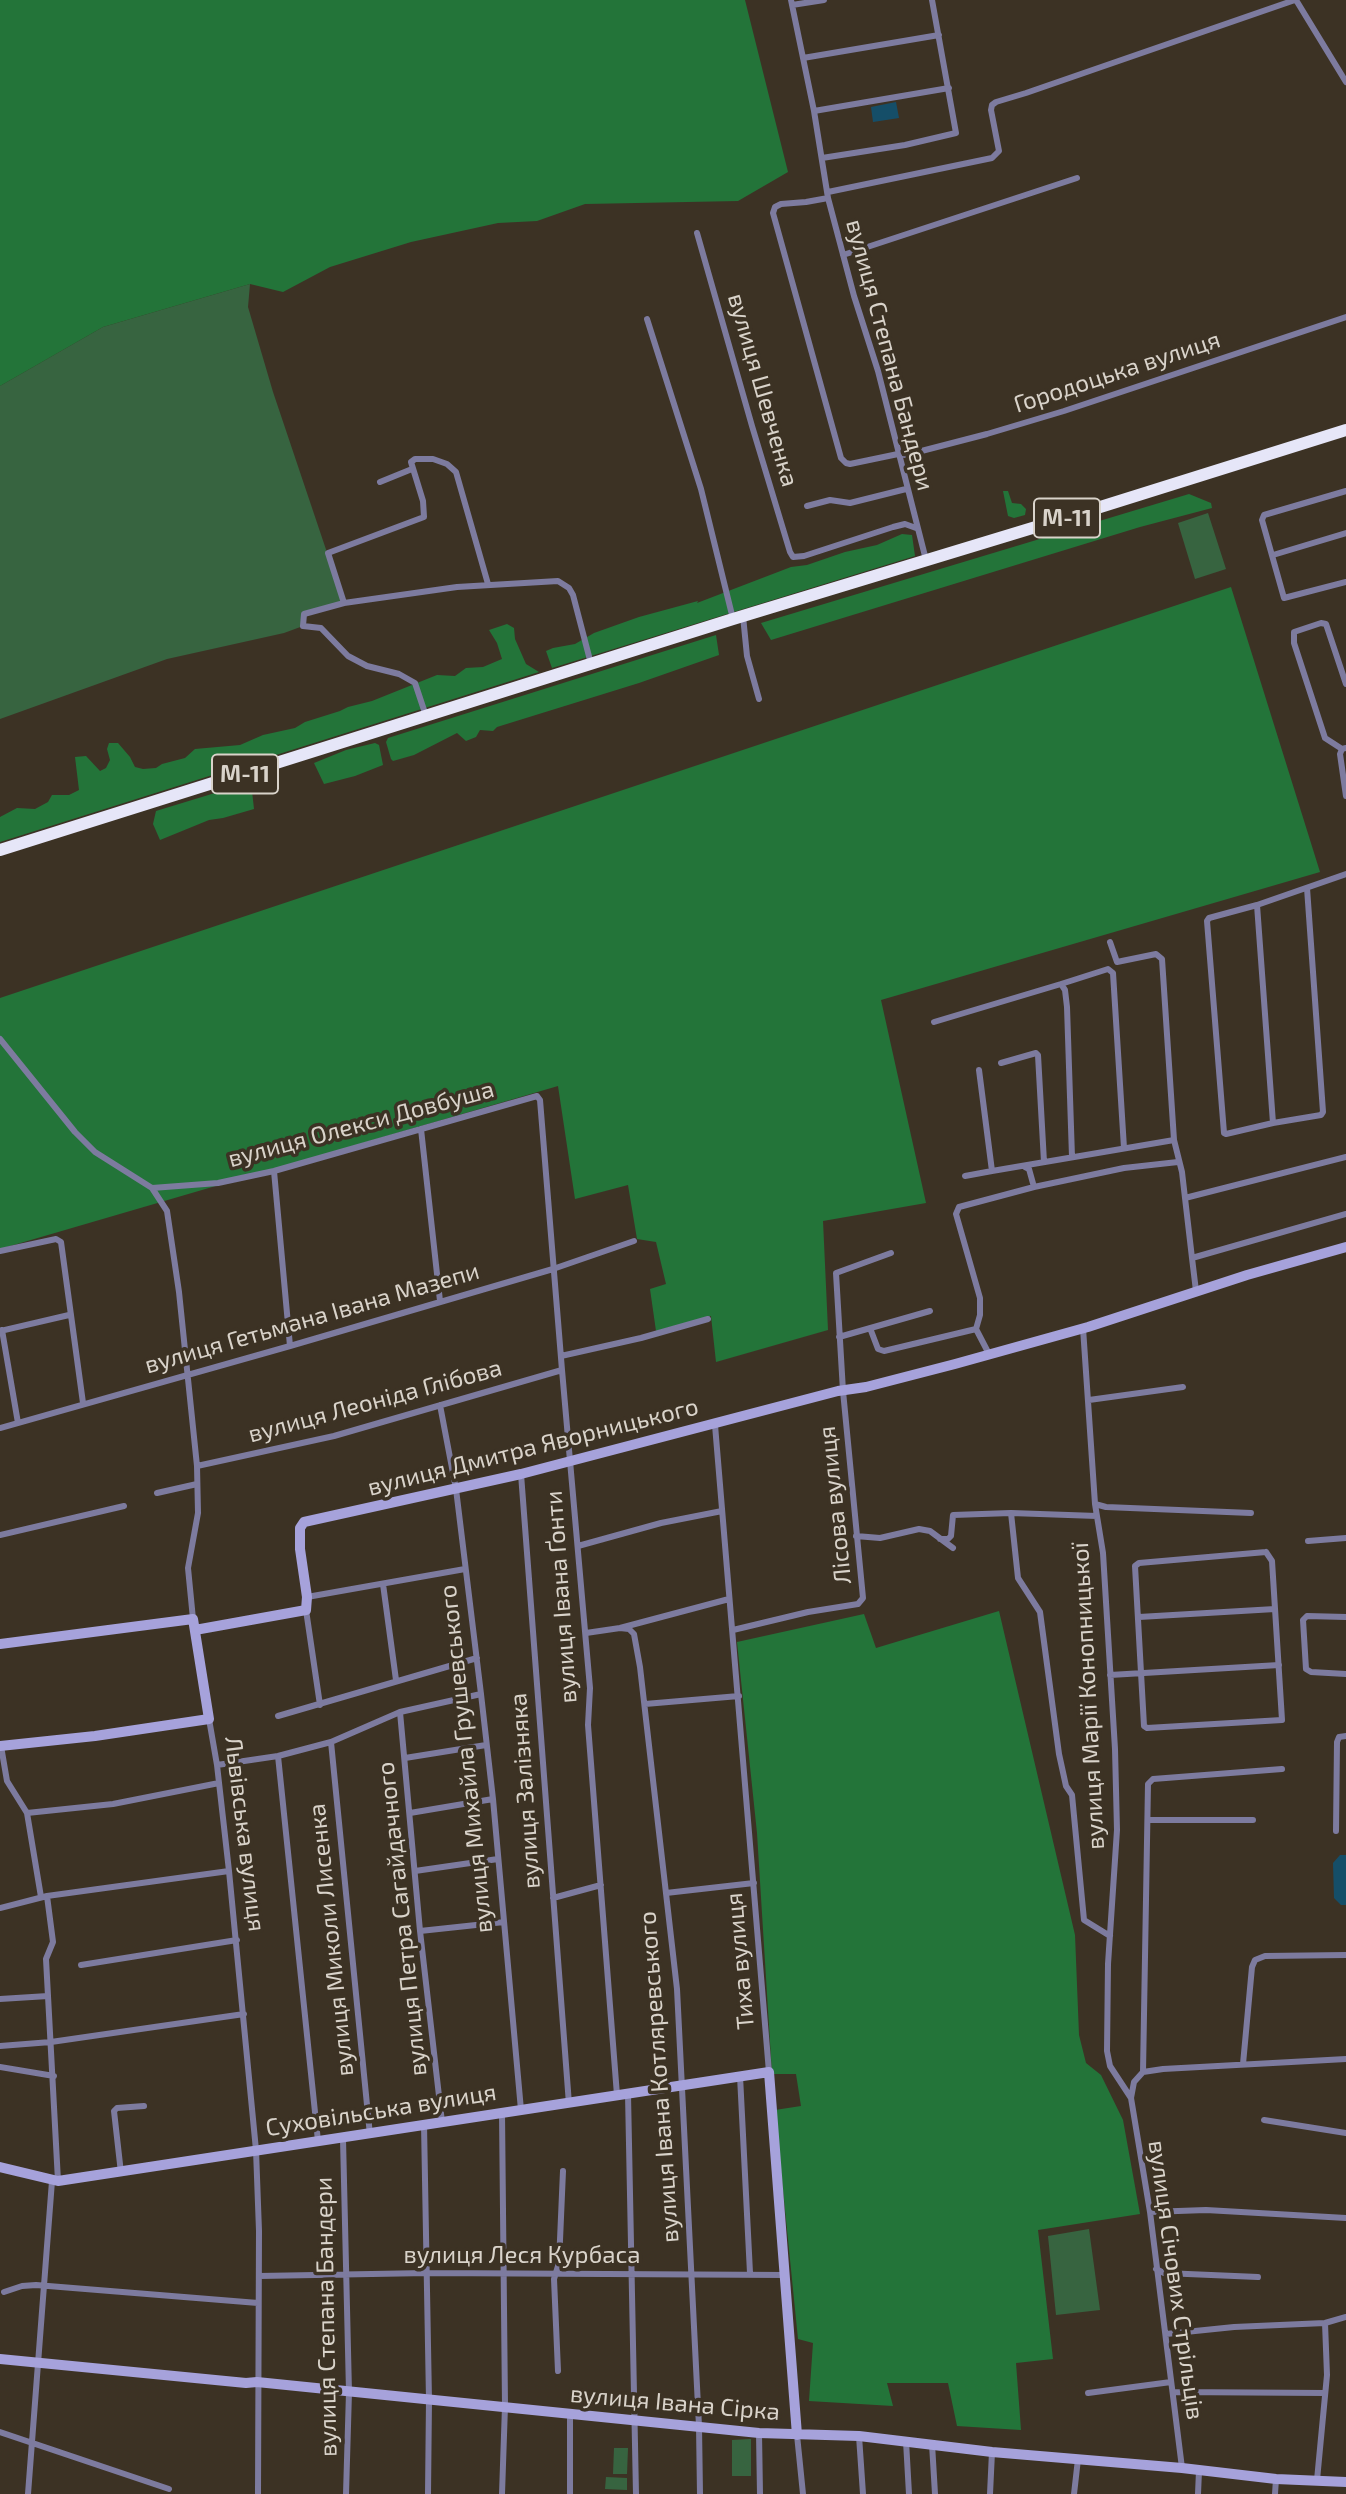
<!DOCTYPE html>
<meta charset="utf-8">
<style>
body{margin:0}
canvas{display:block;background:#3c3224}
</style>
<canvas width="1346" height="2494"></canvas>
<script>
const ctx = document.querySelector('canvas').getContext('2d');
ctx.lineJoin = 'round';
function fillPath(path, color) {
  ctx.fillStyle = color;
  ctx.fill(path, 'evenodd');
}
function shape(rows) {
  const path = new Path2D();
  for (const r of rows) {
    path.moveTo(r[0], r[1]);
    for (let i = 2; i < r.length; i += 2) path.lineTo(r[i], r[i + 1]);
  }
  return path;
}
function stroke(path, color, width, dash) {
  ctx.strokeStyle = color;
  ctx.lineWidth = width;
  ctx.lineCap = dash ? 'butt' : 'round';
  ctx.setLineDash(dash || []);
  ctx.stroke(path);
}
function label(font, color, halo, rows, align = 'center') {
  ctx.font = font + ' "Exo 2",sans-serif';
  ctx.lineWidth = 7;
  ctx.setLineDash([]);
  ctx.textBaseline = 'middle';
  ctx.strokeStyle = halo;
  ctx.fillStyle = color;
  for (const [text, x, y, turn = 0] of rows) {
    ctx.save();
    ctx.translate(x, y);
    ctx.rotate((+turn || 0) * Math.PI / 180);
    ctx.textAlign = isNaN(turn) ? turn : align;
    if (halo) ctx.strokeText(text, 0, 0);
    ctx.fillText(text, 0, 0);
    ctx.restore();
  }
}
const green = shape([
 [250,284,248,307,273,392,344,603,304,614,303,626,284,633,167,659,0,719,0,386,103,327],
 [1208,513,1226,569,1195,579,1178,523],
 [1089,2229,1100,2310,1056,2315,1048,2236],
 [751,2439,751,2476,732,2476,732,2440],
 [614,2448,628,2448,627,2474,613,2474],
 [606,2477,627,2478,627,2490,605,2489]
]);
const forest = shape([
 [0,0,745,0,788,172,738,201,585,204,537,221,498,223,411,242,330,267,283,292,250,284,103,327,0,386],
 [1003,491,1008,491,1012,503,1021,504,1026,509,1025,515,1014,518,1008,516],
 [1189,494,1211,503,1212,508,1140,527,771,640,761,623],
 [902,534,912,535,915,556,552,668,546,651,553,648,575,644,594,633,639,617,698,601,697,603,791,567,807,565,845,552,877,545],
 [1231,587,1320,872,881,1000,926,1203,823,1221,828,1330,716,1362,711,1316,656,1331,650,1289,666,1284,656,1242,637,1239,628,1185,575,1199,558,1086,0,1249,0,998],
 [507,624,514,628,515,639,526,664,539,672,0,842,0,817,17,808,35,809,48,802,52,795,69,795,79,790,75,757,86,756,100,771,106,768,110,760,107,749,109,743,118,743,130,757,135,767,143,769,156,768,162,764,185,758,195,749,240,745,263,735,295,728,305,722,340,711,348,707,372,701,437,675,455,676,466,668,483,667,502,659,497,643,489,630],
 [716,635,719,655,639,683,497,727,493,731,480,730,476,737,466,741,457,733,414,755,393,761,391,759,386,742,388,738],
 [375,743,379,745,383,765,355,776,324,784,314,763,346,750],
 [251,782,254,809,223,818,209,820,160,840,153,824,156,811],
 [999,1611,1075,1935,1079,2035,1086,2063,1101,2075,1123,2120,1140,2214,1038,2230,1053,2359,1016,2363,1021,2430,957,2426,948,2383,887,2383,893,2406,809,2401,813,2343,798,2339,775,2110,801,2106,796,2074,772,2074,757,1833,737,1642,864,1614,876,1648]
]);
const water = shape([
 [896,102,899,118,873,122,871,107],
 [1340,1855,1346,1855,1346,1905,1341,1905,1334,1898,1333,1863]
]);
const street = shape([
 [791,0,814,111,828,198,854,296,878,371,926,560],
 [1296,0,1346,82],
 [792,5,824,0],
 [803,58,939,35],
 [814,111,949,88],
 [822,158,905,145,956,133,932,0],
 [828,192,992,158,999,151,991,110,992,105,996,102,1026,93,1295,0],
 [828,198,806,202,781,204,775,207,773,213,841,458,846,463,850,464,898,454,906,455,987,434,1064,411,1346,317],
 [697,233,752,426,790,552,793,557,804,556,893,527,905,524,916,528],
 [843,255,1077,178],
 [647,319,701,489,733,619],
 [380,482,412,469],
 [1346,491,1264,515,1262,520,1284,598,1346,582],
 [807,506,830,500,850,503,906,489],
 [1273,555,1346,533],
 [344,603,457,587,558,581,569,588,573,595,591,664],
 [743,616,747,656,759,699],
 [1346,684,1326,624,1321,623,1294,632,1294,643,1325,738,1342,749,1346,748],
 [426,716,415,683,399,674,367,666,348,656,321,628,303,626,304,614,344,603,328,553,424,517,423,501,411,462,415,459,433,459,447,464,456,472,488,584],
 [1342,749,1340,754,1346,796],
 [1257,905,1273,1123,1321,1115,1323,1112,1307,888],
 [1110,942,1117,962,1156,954,1162,959,1174,1140,1182,1172,1185,1198],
 [934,1022,1061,984],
 [0,1039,75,1132,95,1152,152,1188,167,1211,179,1292,197,1466,198,1513,188,1568,193,1619],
 [1001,1063,1036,1053,1038,1055,1044,1162],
 [979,1070,992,1171,1174,1140],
 [1273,1123,1226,1134,1224,1133,1207,921,1209,918,1257,905,1346,874],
 [421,1129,440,1301],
 [1072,1157,1067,1007,1065,990,1061,984,1108,969,1113,973,1124,1148],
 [1346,1157,1185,1198,1192,1258,1346,1214],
 [1025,1167,1029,1169,1034,1187],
 [274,1171,290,1346],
 [965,1176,992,1171],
 [152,1188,218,1183,274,1171,537,1096,540,1100,562,1370,590,1688,588,1725,617,2095],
 [0,1251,56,1239,61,1242,83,1403],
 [1192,1258,1196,1291],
 [870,1328,878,1349,884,1351,976,1329,980,1315,980,1298,956,1214,959,1207,1034,1187,1124,1168,1178,1162],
 [1083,1328,1095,1504,1103,1553,1115,1749,1117,1830,1108,1964,1107,2051,1110,2066,1131,2098],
 [976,1329,989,1354],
 [2,1330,18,1423],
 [0,1331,69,1315],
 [839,1337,930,1311],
 [561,1356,641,1338,708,1319],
 [1089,1400,1183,1387],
 [440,1405,456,1489,481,1694,493,1799,521,2110],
 [715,1425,769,2072],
 [0,1428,290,1346,553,1269,634,1241],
 [197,1466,334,1436,562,1370],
 [521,1474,569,2104],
 [157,1493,197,1484],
 [1095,1504,1106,1507,1251,1513],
 [1011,1513,1097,1516],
 [0,1535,124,1506],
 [856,1536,880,1538,919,1529,930,1531,953,1548],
 [940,1539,948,1539,951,1536,953,1515,1011,1513,1018,1578,1040,1612,1059,1754,1066,1786,1072,1795,1084,1920,1110,1936],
 [1308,1541,1346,1538],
 [578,1546,661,1523,722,1511],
 [1266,1552,1272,1561,1282,1720,1147,1728,1144,1726,1135,1566,1139,1563,1266,1552],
 [383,1584,396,1680],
 [307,1597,465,1569],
 [306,1610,320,1705],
 [1139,1617,1275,1609],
 [1346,1617,1307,1616,1303,1620,1306,1669,1311,1672,1346,1674],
 [620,1628,629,1629,634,1634,640,1667,677,1989,699,2426,700,2494],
 [733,1630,808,1612,858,1604,863,1598,843,1391,836,1273,891,1253],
 [586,1633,620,1628,729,1599],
 [1110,1675,1279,1665],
 [645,1704,739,1696],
 [400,1712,420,1931,442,2122],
 [278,1716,477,1658],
 [209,1719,217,1765,229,1871,256,2150,259,2231,258,2494],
 [331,1742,370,2135],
 [1,1746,7,1781,27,1813,41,1897],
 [278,1756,318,2141],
 [405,1758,486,1745],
 [217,1765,278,1756,331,1742,400,1712,481,1694],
 [27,1813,113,1804,219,1783],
 [410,1813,493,1799],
 [1148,1820,1253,1820],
 [1336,1831,1337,1742,1339,1737,1346,1736],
 [415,1871,498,1859],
 [666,1893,754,1883],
 [47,1896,53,1942,46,1959,58,2181],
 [553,1898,601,1885],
 [0,1908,47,1896,229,1871],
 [420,1931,504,1922],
 [81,1965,237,1940],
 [0,1999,48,1996],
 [0,2046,51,2042,244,2014],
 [1243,2064,1252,1967,1255,1960,1265,1956,1346,1955],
 [0,2067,54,2076],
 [1143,2072,1148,1784,1153,1779,1282,1769],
 [740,2076,750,2273],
 [628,2094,636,2494],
 [1264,2120,1346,2133],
 [424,2124,429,2400,428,2494],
 [343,2139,349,2392,346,2494],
 [121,2173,114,2111,117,2108,144,2106],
 [1150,2212,1206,2210,1346,2218],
 [1156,2269,1164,2273,1258,2277],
 [259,2276,428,2273,785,2275],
 [4,2292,22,2286,36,2285,258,2303],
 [1166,2334,1234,2327,1325,2323,1346,2317],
 [558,2371,554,2279,559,2263,563,2171],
 [1173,2392,1325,2393],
 [1088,2393,1171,2382],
 [570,2415,570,2494],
 [0,2432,169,2489],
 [759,2433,760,2494],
 [797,2435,803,2494],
 [859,2436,863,2494],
 [906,2441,909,2494],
 [932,2444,935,2494],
 [1182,2468,1150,2212,1131,2098,1134,2082,1143,2072,1163,2069,1346,2059],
 [1317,2480,1327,2375,1325,2323],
 [28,2494,52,2181],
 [502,2494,505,2406,502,2113],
 [990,2494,992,2452],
 [1074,2494,1078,2459],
 [1198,2494,1199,2471],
 [1275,2494,1276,2479]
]);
const secondary = shape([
 [195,1630,306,1610,307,1597,300,1549,300,1528,304,1522,521,1474,838,1391,866,1387,955,1364,1088,1327,1247,1275,1346,1247],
 [0,1644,193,1619,209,1719,95,1736,0,1746],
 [0,2167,58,2181,769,2072,797,2435],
 [0,2359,246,2383,257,2382,759,2433,859,2436,992,2452,1182,2468,1276,2479,1346,2482]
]);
const highway = shape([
 [0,850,733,619,1062,519,1346,430]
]);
const shields = [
 [1067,518,66],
 [245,774,66]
];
const shieldNames = [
 ["М-11",1067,518],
 ["М-11",245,774]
];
const streetNames = [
 ["вулиця Степана Бандери",890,355,75],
 ["Городоцька вулиця",1117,372,-18],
 ["вулиця Шевченка",763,390,74],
 ["вулиця Олекси Довбуша",361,1124,-15],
 ["вулиця Гетьмана Івана Мазепи",312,1318,-16],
 ["вулиця Леоніда Глібова",375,1401,-15],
 ["вулиця Дмитра Яворницького",533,1447,-14],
 ["Лісова вулиця",835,1505,-96],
 ["вулиця Івана Ґонти",561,1597,-94],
 ["вулиця Марії Конопницької",1088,1696,-93],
 ["вулиця Михайла Грушевського",466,1759,-96],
 ["вулиця Залізняка",525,1791,-94],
 ["Львівська вулиця",245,1834,83],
 ["вулиця Петра Сагайдачного",402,1919,-96],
 ["вулиця Миколи Лисенка",331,1940,-96],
 ["Тиха вулиця",740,1961,-95],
 ["вулиця Івана Котляревського",659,2077,-94],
 ["Суховільська вулиця",381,2110,-9],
 ["вулиця Леся Курбаса",522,2255],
 ["вулиця Січових Стрільців",1176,2280,82],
 ["вулиця Степана Бандери",326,2317,-91],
 ["вулиця Івана Сірка",675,2403,5]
];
fillPath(green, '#376440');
fillPath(forest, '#237439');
fillPath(water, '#154e68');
stroke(street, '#7d7b9f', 6);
stroke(secondary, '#a6a2db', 10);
stroke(highway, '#e6e6f8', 12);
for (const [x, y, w] of shields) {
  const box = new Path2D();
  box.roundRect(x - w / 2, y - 19.5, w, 39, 5);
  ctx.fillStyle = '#3c3224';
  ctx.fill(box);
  stroke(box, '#d9d3ca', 2);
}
label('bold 23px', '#d9d3ca', null, shieldNames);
label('24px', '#d9d3ca', '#3c3224', streetNames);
</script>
